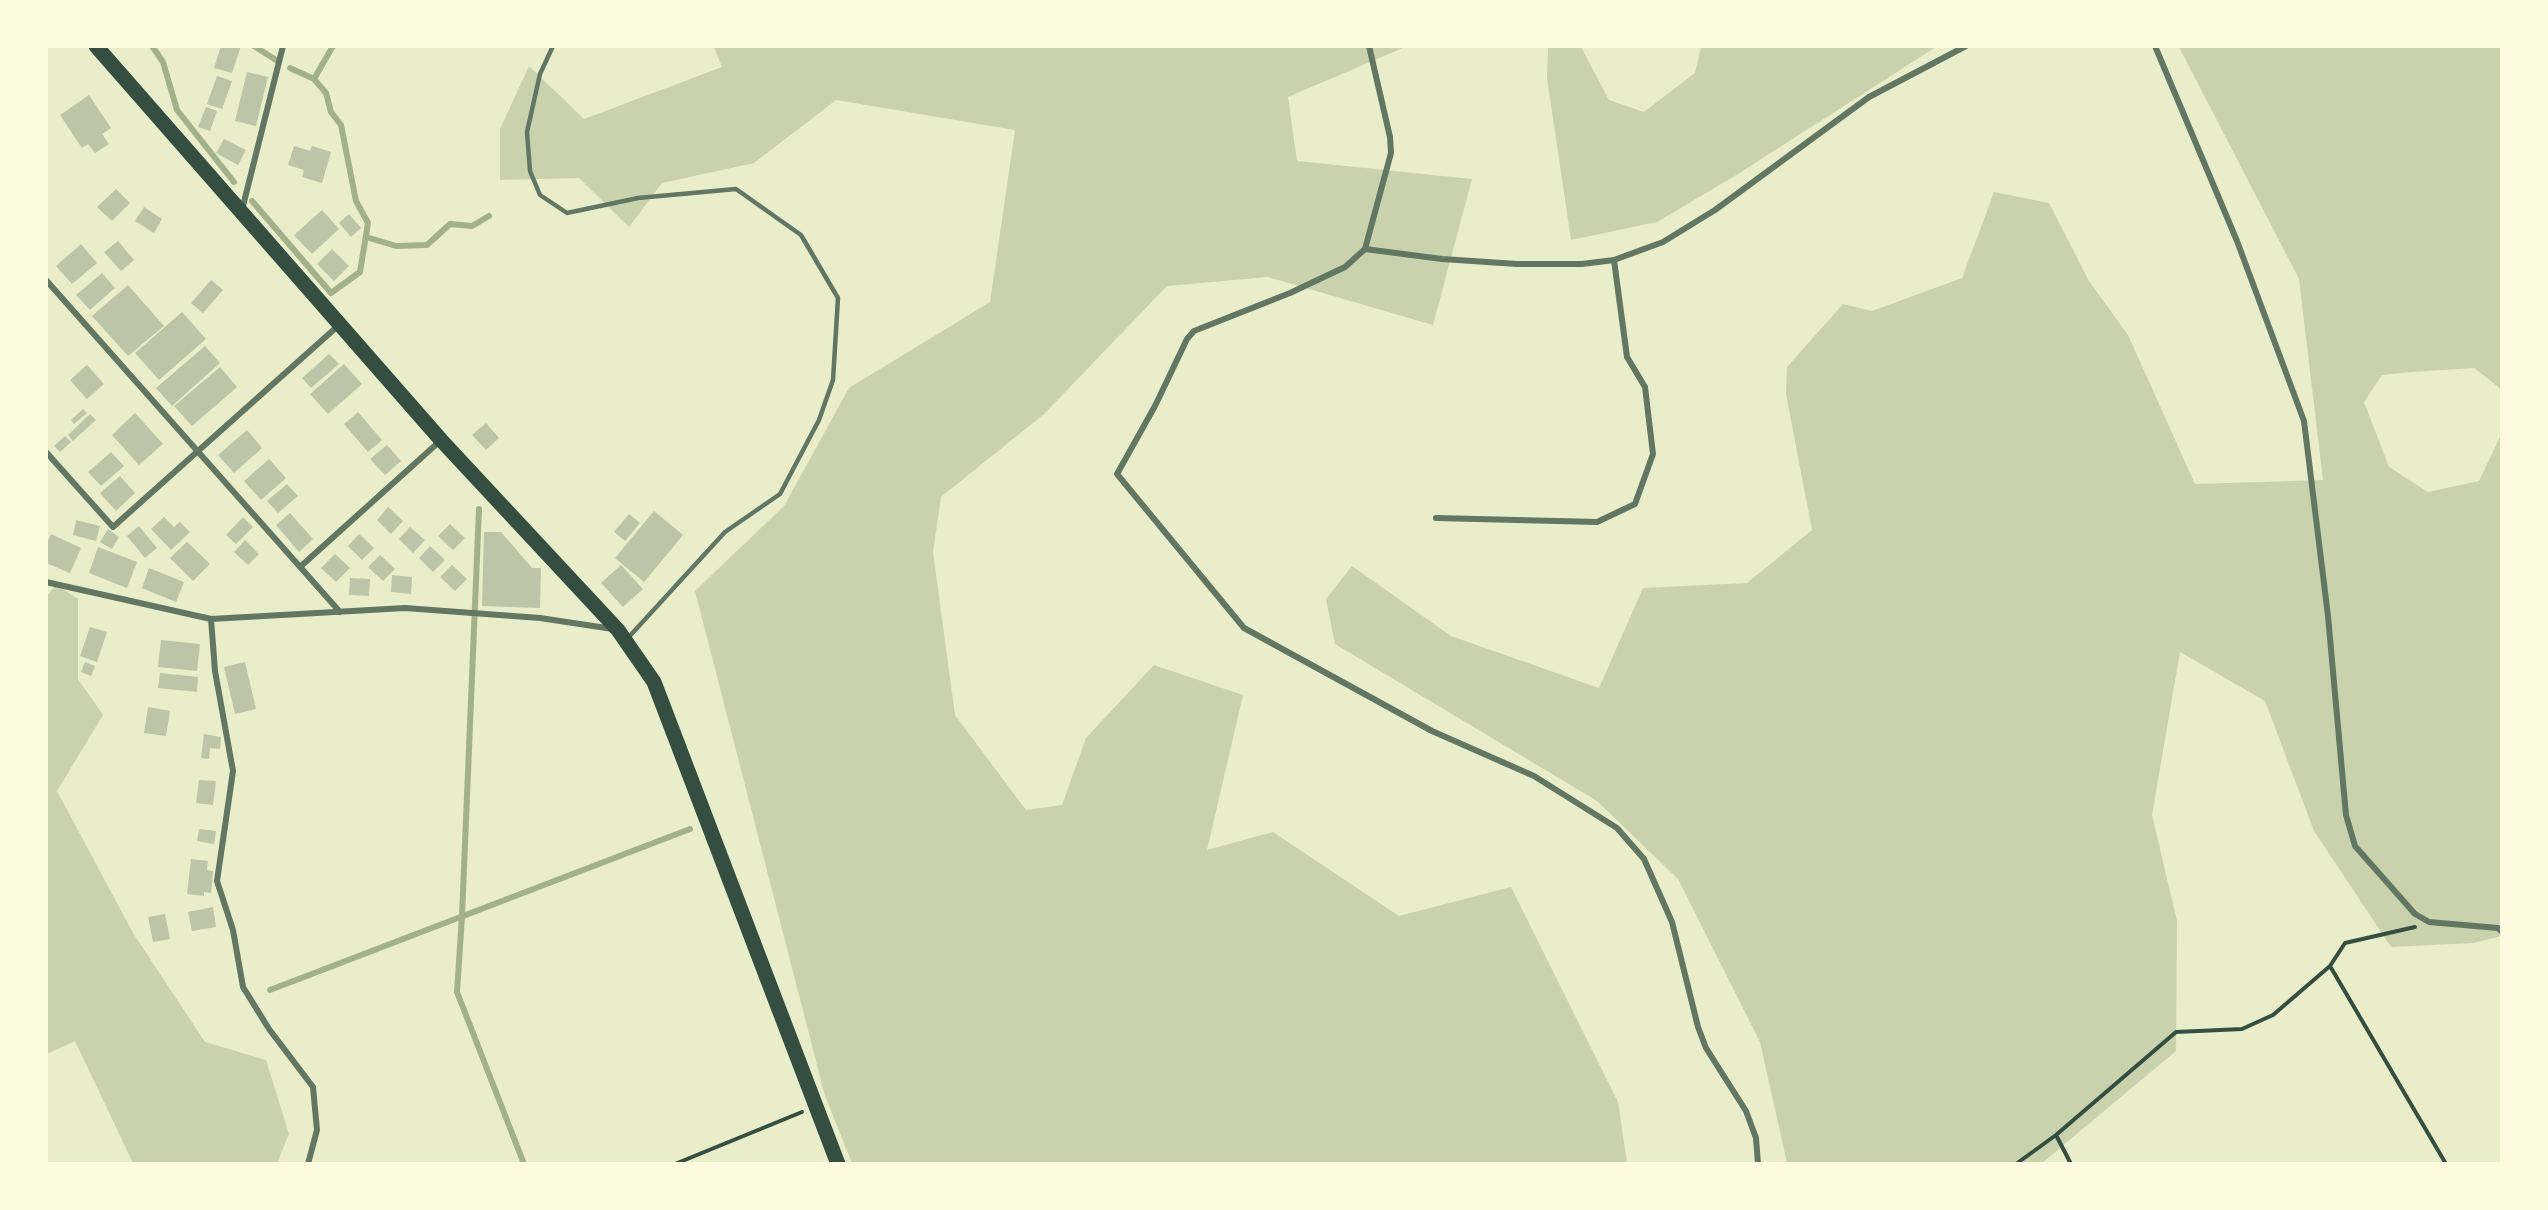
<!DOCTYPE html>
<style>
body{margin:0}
#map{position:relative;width:2548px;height:1210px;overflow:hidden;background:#e9edc9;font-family:Poppins,sans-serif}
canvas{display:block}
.frame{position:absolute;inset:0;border:48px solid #fefae0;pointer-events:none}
</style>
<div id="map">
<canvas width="2548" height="1210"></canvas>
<div class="frame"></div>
</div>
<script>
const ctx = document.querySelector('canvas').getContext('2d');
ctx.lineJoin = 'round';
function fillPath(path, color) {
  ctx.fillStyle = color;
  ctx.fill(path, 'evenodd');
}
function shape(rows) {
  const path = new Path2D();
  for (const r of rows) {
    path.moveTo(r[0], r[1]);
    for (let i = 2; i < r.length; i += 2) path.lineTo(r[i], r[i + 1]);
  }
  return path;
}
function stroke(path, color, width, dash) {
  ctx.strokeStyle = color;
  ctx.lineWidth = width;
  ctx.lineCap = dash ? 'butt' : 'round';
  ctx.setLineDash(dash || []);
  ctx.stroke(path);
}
const green = shape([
 [714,47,1405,47,1288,97,1297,161,1472,179,1433,325,1268,277,1167,286,1044,414,941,497,933,552,955,715,1026,810,1062,805,1086,738,1154,665,1243,695,1207,850,1273,832,1399,916,1511,887,1618,1102,1627,1163,852,1163,825,1096,695,591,784,506,849,388,990,302,1015,130,836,100,754,163,662,183,629,227,579,178,500,180,500,129,529,66,584,119,722,67],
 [1548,47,1581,47,1609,100,1644,112,1695,73,1701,47,1936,47,1738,174,1657,222,1571,240,1547,78],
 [2179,47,2501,47,2501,389,2474,368,2411,372,2382,375,2364,402,2389,467,2428,492,2479,481,2501,435,2501,936,2473,943,2391,947,2314,831,2265,701,2180,652,2152,815,2177,921,2176,1051,2042,1163,1787,1163,1760,1042,1678,879,1597,801,1335,644,1326,599,1352,566,1451,636,1599,688,1643,588,1747,583,1812,530,1786,394,1787,367,1843,304,1872,311,1962,278,1994,192,2049,203,2089,281,2128,335,2195,484,2323,480,2299,279],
 [56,585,78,599,78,679,103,715,57,791,133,933,205,1042,266,1060,289,1134,277,1163,133,1163,75,1041,47,1054,46,597]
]);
const stream = shape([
 [152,46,163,62,177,110,234,182],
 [254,46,276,60],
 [314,79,333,46],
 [252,201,331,293,360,272,368,223,356,201,341,125,331,112,326,93,314,79,290,68],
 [366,237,396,246,427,245,450,224,472,226,489,216],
 [479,509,462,916,457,992,524,1164],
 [270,990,690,829]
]);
const building = shape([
 [221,46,241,46,232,73,214,68],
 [247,72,268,77,256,126,235,121],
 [217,76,232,81,222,109,207,104],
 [89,95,111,128,102,134,109,144,95,153,88,144,82,148,60,115],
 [206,107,217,111,210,131,198,127],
 [224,139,246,150,238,165,216,153],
 [294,146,310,151,312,146,331,152,322,183,302,177,304,170,288,165],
 [116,189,130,203,112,221,97,207],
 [144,207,162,219,154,233,135,221],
 [322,210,339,229,312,254,294,235],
 [349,214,361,228,351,237,339,223],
 [118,241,134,260,121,271,104,252],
 [81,244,97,263,72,284,56,266],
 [332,249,349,266,334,281,317,264],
 [102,273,115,288,90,310,76,295],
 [211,280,223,290,203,313,191,303],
 [128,285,164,326,128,356,92,316],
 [182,312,206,339,159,380,135,353],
 [205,346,220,363,172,406,156,388],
 [329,354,339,364,311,388,302,378],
 [344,364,362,384,328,414,310,394],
 [87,365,104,384,87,399,70,380],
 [220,367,237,387,192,426,174,406],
 [83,409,87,413,74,424,71,420],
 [358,412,382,440,368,452,344,424],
 [135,413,163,444,139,465,112,435],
 [90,414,96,420,73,441,68,435],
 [486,423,499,438,486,450,472,435],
 [247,430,262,448,234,473,218,455],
 [65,436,71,442,60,452,54,446],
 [387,445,401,461,385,475,370,459],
 [111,452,124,466,101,486,88,472],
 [269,459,286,478,261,500,244,481],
 [120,476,135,493,116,511,100,493],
 [287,484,298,496,278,513,267,501],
 [388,507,403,521,391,534,377,520],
 [654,511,683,535,644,582,615,558],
 [290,513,313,539,299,552,276,525],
 [629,514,640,523,625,541,614,532],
 [164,517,174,527,180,522,190,532,171,550,151,529],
 [243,517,253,527,236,544,226,535],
 [76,520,100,526,96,541,73,535],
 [450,524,465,538,453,550,438,536],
 [139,526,157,548,145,558,127,536],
 [410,527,425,540,413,553,399,539],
 [108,529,119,537,112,549,100,542],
 [484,532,501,532,532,568,541,568,540,608,482,606],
 [51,534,81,548,70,573,46,563,46,545],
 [359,534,374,548,362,560,348,546],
 [245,540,259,554,248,565,234,552],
 [187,542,210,564,193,581,170,558],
 [430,546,445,560,433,572,419,558],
 [98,547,137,562,127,588,89,573],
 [335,554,350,568,336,582,321,568],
 [380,555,395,569,383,581,368,567],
 [452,565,467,579,455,591,440,577],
 [621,565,643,589,623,607,601,583],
 [149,568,184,582,176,602,142,588],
 [392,575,412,577,411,594,391,592],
 [350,578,370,579,369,596,349,595],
 [90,627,107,632,97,662,80,656],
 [161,640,200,644,197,671,158,667],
 [85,662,95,666,91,676,81,672],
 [245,662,256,709,235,714,224,667],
 [160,673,198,677,197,692,158,688],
 [148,707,170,711,166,736,144,733],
 [204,734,221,737,220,749,210,748,209,759,201,758],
 [199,780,216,781,213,805,196,803],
 [199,829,216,831,214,844,197,841],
 [191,859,208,861,207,870,213,871,211,893,204,892,204,896,187,894],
 [213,907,216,927,192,931,188,912],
 [165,914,170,939,153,942,148,917]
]);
const path = shape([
 [2330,966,2446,1164],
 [2056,1135,2071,1164],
 [675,1164,802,1112],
 [2016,1164,2056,1135,2176,1032,2242,1029,2273,1015,2330,966,2345,943,2415,927]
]);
const service = shape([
 [553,46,540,74,527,132,530,171,540,195,567,213,638,198,736,189,801,235,838,298,833,380,819,420,780,494,725,532,627,639]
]);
const minor = shape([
 [1369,46,1390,137,1391,153,1365,249,1345,267,1290,293,1194,331,1187,339,1155,406,1117,474,1244,628,1432,731,1534,776,1617,828,1644,859,1672,922,1698,1027,1706,1048,1746,1111,1756,1138,1758,1164],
 [2155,46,2237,241,2304,421,2328,616,2346,815,2355,846,2415,914,2429,922,2498,928,2502,932],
 [242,210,283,46],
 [1365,249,1442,259,1517,264,1582,264,1614,260,1663,242,1715,210,1869,97,1966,46],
 [46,280,340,612],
 [46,452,113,527,339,325],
 [1436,518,1597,522,1635,504,1653,454,1645,387,1627,357,1614,260],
 [300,567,440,441],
 [46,582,211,619,405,608,540,618,613,629],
 [211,619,215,671,233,771,217,881,233,930,243,987,269,1029,313,1087,317,1130,308,1164]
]);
const primary = shape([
 [96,46,441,440,618,630,654,682,838,1164]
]);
fillPath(green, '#cad2ad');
stroke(stream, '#a3b18a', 6);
fillPath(building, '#bcc5a7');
stroke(path, '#344e41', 4);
stroke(service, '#617663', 4.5);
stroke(minor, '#617663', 6);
stroke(primary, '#344e41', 15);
</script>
